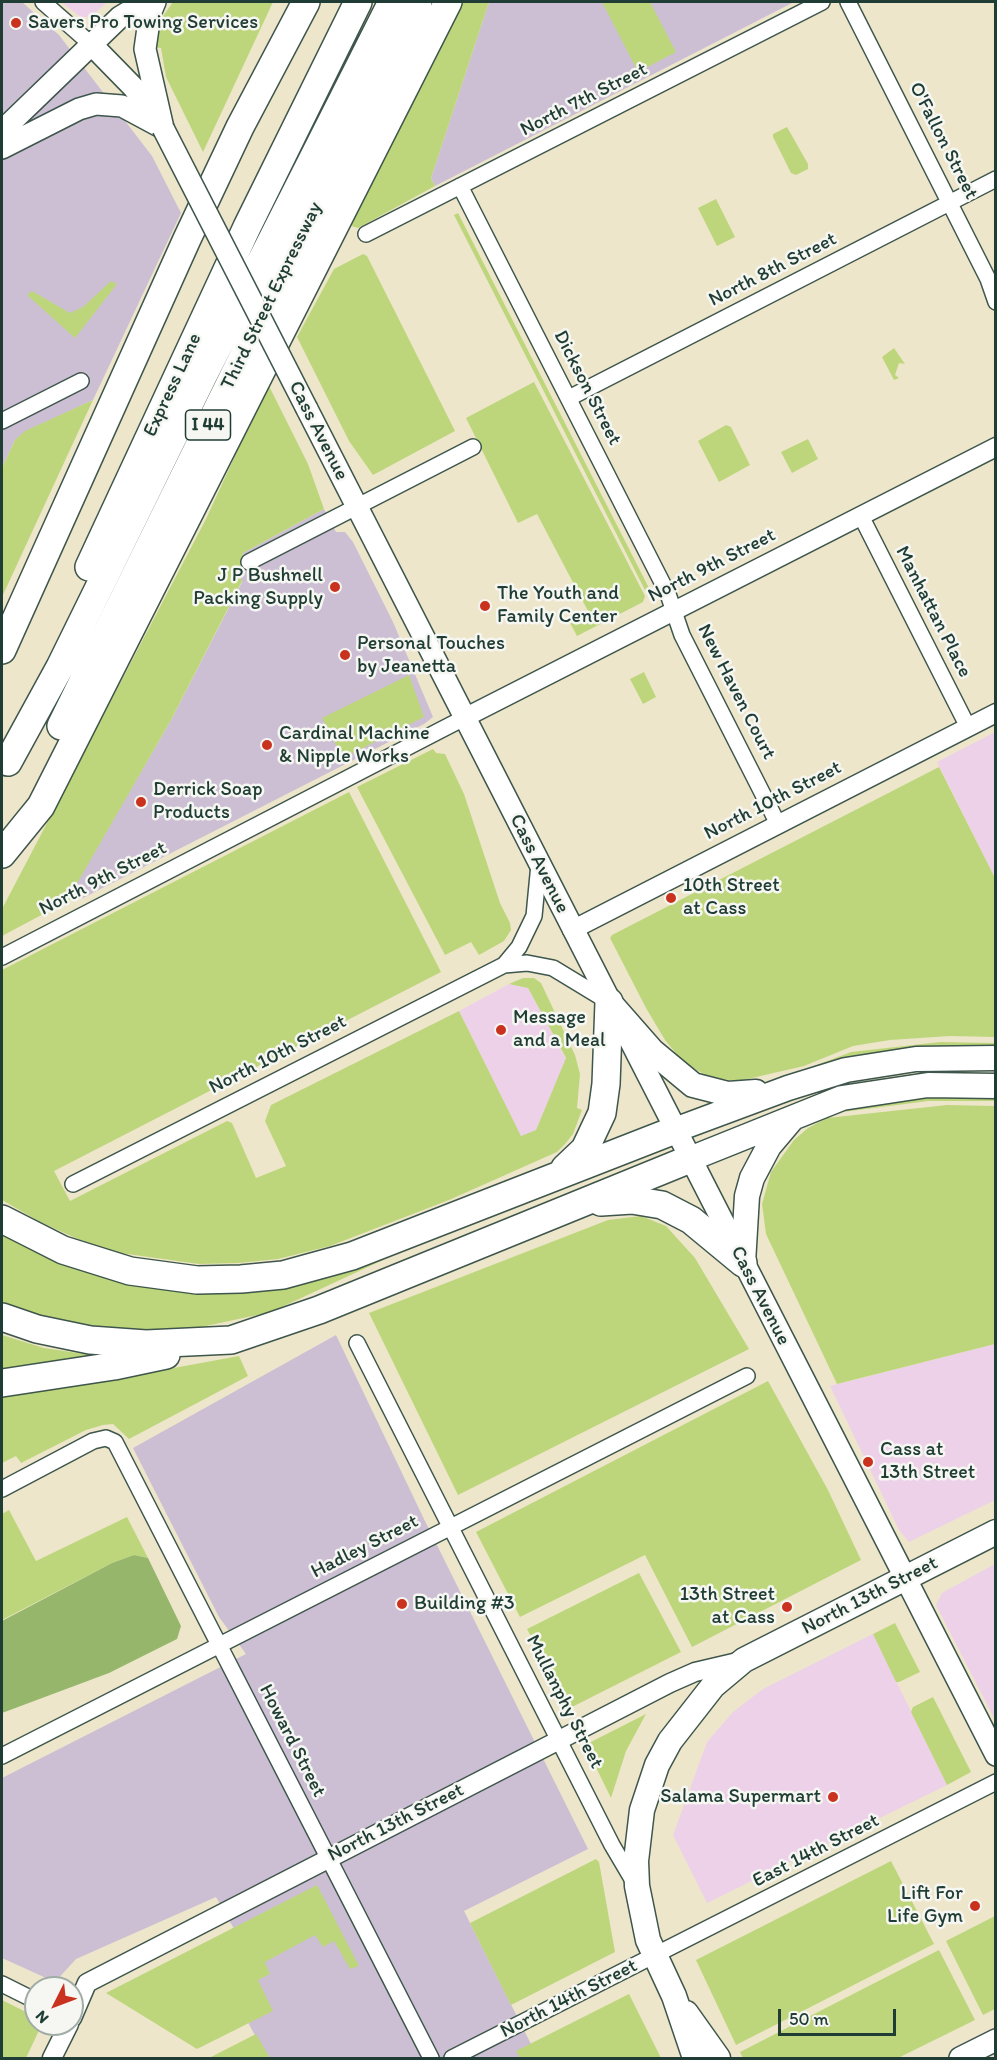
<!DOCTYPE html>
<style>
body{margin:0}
#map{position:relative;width:997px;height:2060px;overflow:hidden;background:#ede6cb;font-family:Itim,sans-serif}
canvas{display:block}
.frame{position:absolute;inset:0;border:3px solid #1f3d34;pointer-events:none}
.north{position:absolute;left:24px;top:1976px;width:60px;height:60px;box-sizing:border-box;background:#f6f6f2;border:2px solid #a0aca6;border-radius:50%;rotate:228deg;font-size:16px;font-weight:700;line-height:24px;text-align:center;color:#1f3d34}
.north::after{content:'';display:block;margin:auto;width:21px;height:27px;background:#c8321e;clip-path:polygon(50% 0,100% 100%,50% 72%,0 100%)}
.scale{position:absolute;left:778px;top:2009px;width:118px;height:27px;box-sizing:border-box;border:3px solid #1f3d34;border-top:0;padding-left:8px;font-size:18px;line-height:21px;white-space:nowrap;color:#1f3d34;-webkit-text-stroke:4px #f6f6f2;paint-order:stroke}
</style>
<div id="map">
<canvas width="997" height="2060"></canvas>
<div class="frame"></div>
<div class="north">N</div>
<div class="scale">50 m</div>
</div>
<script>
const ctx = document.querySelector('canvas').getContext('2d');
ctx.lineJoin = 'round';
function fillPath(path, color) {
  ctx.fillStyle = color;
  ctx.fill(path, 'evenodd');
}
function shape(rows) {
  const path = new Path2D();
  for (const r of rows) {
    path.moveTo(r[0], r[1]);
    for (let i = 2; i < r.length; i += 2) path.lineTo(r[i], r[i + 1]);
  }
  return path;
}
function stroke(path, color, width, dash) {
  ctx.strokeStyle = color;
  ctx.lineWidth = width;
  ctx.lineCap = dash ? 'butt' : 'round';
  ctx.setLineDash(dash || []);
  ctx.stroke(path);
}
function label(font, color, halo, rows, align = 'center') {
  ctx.font = font + ' Itim,sans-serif';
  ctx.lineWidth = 5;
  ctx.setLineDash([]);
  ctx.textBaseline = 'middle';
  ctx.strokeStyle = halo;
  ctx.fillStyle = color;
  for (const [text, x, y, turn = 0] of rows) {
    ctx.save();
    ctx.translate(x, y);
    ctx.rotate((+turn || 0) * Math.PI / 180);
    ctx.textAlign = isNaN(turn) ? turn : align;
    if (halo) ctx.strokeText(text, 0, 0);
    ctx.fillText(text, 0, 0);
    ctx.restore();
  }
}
const built = shape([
 [61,2,107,2,93,15,82,18],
 [995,732,995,878,937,762],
 [509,984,528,988,566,1059,536,1130,521,1137,459,1011],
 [995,1344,995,1500,909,1542,899,1530,830,1386],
 [995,1564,995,1720,936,1605,942,1593],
 [873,1634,947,1785,707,1903,673,1835,707,1742,733,1712,763,1689]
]);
const industrial = shape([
 [2,2,22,2,59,35,152,156,181,213,93,400,25,432,15,440,2,468],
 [489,2,794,2,435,186,431,178],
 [324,509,336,532,345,532,353,542,393,622,433,717,424,724,81,899,74,887,171,720,242,582,239,574,243,553],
 [336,1335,423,1517,588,1849,464,1911,538,2058,267,2058,219,1968,247,1952,216,1897,76,1959,55,1982,2,1958,2,1778,246,1654,219,1617,133,1448]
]);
const green = shape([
 [173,2,273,2,203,152,166,77,161,48,154,47,158,23],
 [460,2,489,2,431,178,435,186,358,228,345,224],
 [602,2,650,2,676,52,638,72],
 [787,127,808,164,808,169,796,175,791,173,773,137,773,134],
 [716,199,735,237,717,246,698,208],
 [458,213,652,594,651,594,648,596,454,215],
 [363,254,367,256,455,431,373,475,349,441,297,337,334,269],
 [111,281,117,284,75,338,27,295,32,291,70,313,83,307],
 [894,348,905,364,899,363,895,375,899,378,894,380,882,357],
 [534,382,645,596,643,602,577,636,569,621,588,611,537,514,518,523,466,418],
 [268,384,308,464,324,509,243,553,239,573,242,581,171,720,75,887,79,895,2,936,2,909,206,519],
 [93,400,2,597,2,468,15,440,25,431],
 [726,425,731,427,750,465,719,482,698,441],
 [808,439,818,459,792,473,781,452],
 [644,672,656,697,643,704,630,679],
 [409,675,424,717,343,758,322,718],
 [433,749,436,753,445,754,464,794,500,903,510,923,511,930,504,941,479,955,471,942,445,955,357,787],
 [939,767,995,878,995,1037,950,1036,890,1040,853,1046,804,1066,739,1081,711,1078,684,1063,665,1040,646,1008,610,938,612,935],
 [349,792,441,972,54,1171,70,1201,227,1121,232,1123,256,1178,286,1166,265,1121,271,1105,459,1011,521,1136,536,1130,566,1058,528,988,509,984,523,978,534,978,541,983,575,1055,580,1074,577,1108,582,1110,573,1134,565,1144,557,1152,449,1200,330,1246,278,1259,238,1263,199,1264,120,1253,80,1240,40,1222,2,1200,2,970],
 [940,1042,995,1043,995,1050,814,1066,851,1052],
 [995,1094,995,1101,928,1101,827,1114,904,1096],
 [947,1105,995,1106,995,1344,837,1384,766,1234,762,1204,771,1172,794,1140,808,1128,827,1118],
 [641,1216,666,1226,695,1258,749,1349,458,1495,369,1313,608,1220],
 [2,1233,50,1258,129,1283,157,1288,215,1292,411,1247,271,1312,192,1329,154,1332,68,1324,2,1306],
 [2,1335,44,1348,112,1358,2,1374],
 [239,1356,248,1376,129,1439,113,1424,103,1425,86,1430,21,1463,16,1456,2,1463,2,1393,152,1372],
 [768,1381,828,1490,861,1560,692,1647,645,1555,520,1617,476,1532],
 [9,1510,36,1561,127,1517,148,1558,134,1555,112,1563,2,1620,2,1514],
 [639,1573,681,1652,568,1709,527,1629],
 [895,1623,920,1672,899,1682,896,1682,873,1634],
 [933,1697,971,1772,947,1785,911,1712,913,1707],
 [646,1714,626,1751,611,1798,585,1745],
 [596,1859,599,1862,615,1952,511,2005,470,1923],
 [891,1861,934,1944,736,2045,696,1960],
 [317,1885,359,1966,350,1969,334,1941,323,1947,315,1935,265,1962,270,1974,258,1980,273,2011,197,2049,106,1993],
 [995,1916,995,2009,983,2015,946,1941],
 [939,1950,975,2020,898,2058,743,2058,740,2052],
 [629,1994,661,2058,520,2058,516,2051],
 [2,2000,36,2017,36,2024,42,2024,26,2058,2,2058],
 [256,2034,270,2058,209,2058]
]);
const forest = shape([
 [134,1555,148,1558,181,1626,177,1639,109,1673,2,1713,2,1621,112,1563]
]);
const minor = shape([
 [43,2,92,45],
 [848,2,988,279,996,302],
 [460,186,668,594,682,635,778,824],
 [366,234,822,2],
 [569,398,996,179],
 [2,421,81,381],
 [861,516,968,727],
 [249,562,473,447],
 [2,957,464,718],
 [504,965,519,947,534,916,539,864],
 [73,1184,504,965,527,963,553,968,609,1002],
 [357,1343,612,1845,635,1884],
 [2,1489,93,1441,106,1438,115,1442,431,2058],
 [2,1756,747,1376],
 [2,1984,36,2001],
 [452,2058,996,1782]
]);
const tertiary = shape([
 [464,718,996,447],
 [572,930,996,713],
 [72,2018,87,1983,670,1683,695,1672,742,1661],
 [52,2058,69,2024]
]);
const secondary = shape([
 [155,2,150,14,145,49,163,128],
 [92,45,134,88,157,118],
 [2,131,120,17,145,2],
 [2,148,79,109,96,104,122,106,163,128],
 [307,409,996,1755],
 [960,2058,996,2040]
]);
const primary = shape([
 [609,1002,652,1051,693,1085,728,1094,756,1092],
 [675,1130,788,1088,846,1070,916,1059,996,1058],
 [690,1159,842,1098,928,1085,996,1086],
 [743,1263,747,1196,752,1178,769,1146,791,1120],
 [686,2013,718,2058],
 [695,2058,674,1996,648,1940,637,1886,636,1861,642,1810,657,1765,670,1741,713,1686,744,1660,996,1532]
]);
const motorway = shape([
 [89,567,247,227,358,2],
 [2,650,187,239,240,127,306,2],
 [61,726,418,2],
 [8,762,60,667,203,376,392,2],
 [2,854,41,806,448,2],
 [565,1168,585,1149,602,1113,606,1084,609,1002],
 [601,1202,632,1200,662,1205,691,1220,743,1263],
 [2,1219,63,1250,130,1271,197,1280,241,1279,283,1275,352,1256,675,1130],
 [2,1317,37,1329,90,1340,146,1344,231,1340,319,1310,690,1159],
 [2,1383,114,1366,166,1355]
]);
const secondaryBridge = shape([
 [163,128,307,409]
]);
const markers = [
 [16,23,6,"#c8321e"],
 [335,587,6,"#c8321e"],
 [485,606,6,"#c8321e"],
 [345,655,6,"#c8321e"],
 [267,745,6,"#c8321e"],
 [141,802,6,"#c8321e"],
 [671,898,6,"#c8321e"],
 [501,1030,6,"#c8321e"],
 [868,1462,6,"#c8321e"],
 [402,1604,6,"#c8321e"],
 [787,1607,6,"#c8321e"],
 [833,1797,6,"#c8321e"],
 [975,1906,6,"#c8321e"]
];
const shields = [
 [208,425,45]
];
const shieldNames = [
 ["I 44",208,425]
];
const poiNames = [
 ["Savers Pro Towing Services",28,23],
 ["J P Bushnell",323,576,"right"],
 ["Packing Supply",323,599,"right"],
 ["The Youth and",497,594],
 ["Family Center",497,617],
 ["Personal Touches",357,644],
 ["by Jeanetta",357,667],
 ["Cardinal Machine",279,734],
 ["& Nipple Works",279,757],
 ["Derrick Soap",153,790],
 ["Products",153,813],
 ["10th Street",683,886],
 ["at Cass",683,909],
 ["Message",513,1018],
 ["and a Meal",513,1041],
 ["Cass at",880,1450],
 ["13th Street",880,1473],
 ["13th Street",775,1595,"right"],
 ["at Cass",775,1618,"right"],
 ["Building #3",414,1604],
 ["Salama Supermart",821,1797,"right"],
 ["Lift For",963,1894,"right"],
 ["Life Gym",963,1917,"right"]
];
const streetNames = [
 ["North 7th Street",584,100,-27],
 ["O'Fallon Street",943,141,63],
 ["North 8th Street",773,270,-27],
 ["Third Street Expressway",272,296,-64],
 ["Express Lane",173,385,-65],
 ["Dickson Street",587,388,63],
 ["Cass Avenue",318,431,63],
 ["North 9th Street",712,566,-27],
 ["Manhattan Place",933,612,63],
 ["New Haven Court",736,692,63],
 ["North 10th Street",773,801,-27],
 ["Cass Avenue",539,864,63],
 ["North 9th Street",103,879,-27],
 ["North 10th Street",278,1055,-27],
 ["Cass Avenue",760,1296,63],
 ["Hadley Street",365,1547,-27],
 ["North 13th Street",870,1596,-27],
 ["Mullanphy Street",564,1702,63],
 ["Howard Street",292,1741,63],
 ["North 13th Street",396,1823,-27],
 ["East 14th Street",816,1851,-27],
 ["North 14th Street",569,1999,-27]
];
fillPath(built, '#edd1e9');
fillPath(industrial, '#ccbfd4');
fillPath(green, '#bed67b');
fillPath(forest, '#96b76b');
stroke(minor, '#3e564b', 18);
stroke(tertiary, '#3e564b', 21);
stroke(secondary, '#3e564b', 24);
stroke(primary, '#3e564b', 27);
stroke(motorway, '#3e564b', 30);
stroke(minor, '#fff', 15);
stroke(tertiary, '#fff', 18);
stroke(secondary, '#fff', 21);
stroke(primary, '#fff', 24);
stroke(motorway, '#fff', 27);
stroke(secondaryBridge, '#3e564b', 24, []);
stroke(secondaryBridge, '#fff', 21);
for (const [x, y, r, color] of markers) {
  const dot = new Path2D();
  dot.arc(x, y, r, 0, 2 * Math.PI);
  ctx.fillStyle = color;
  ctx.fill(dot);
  stroke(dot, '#f6f6f2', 2);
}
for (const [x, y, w] of shields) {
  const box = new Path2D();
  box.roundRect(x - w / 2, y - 15, w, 30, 4.5);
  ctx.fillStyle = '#f6f6f2';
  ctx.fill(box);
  stroke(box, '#1f3d34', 1.5);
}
label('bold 18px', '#1f3d34', null, shieldNames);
label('20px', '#1f3d34', '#f6f6f2', poiNames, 'left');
label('20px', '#1f3d34', '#f6f6f2', streetNames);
</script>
